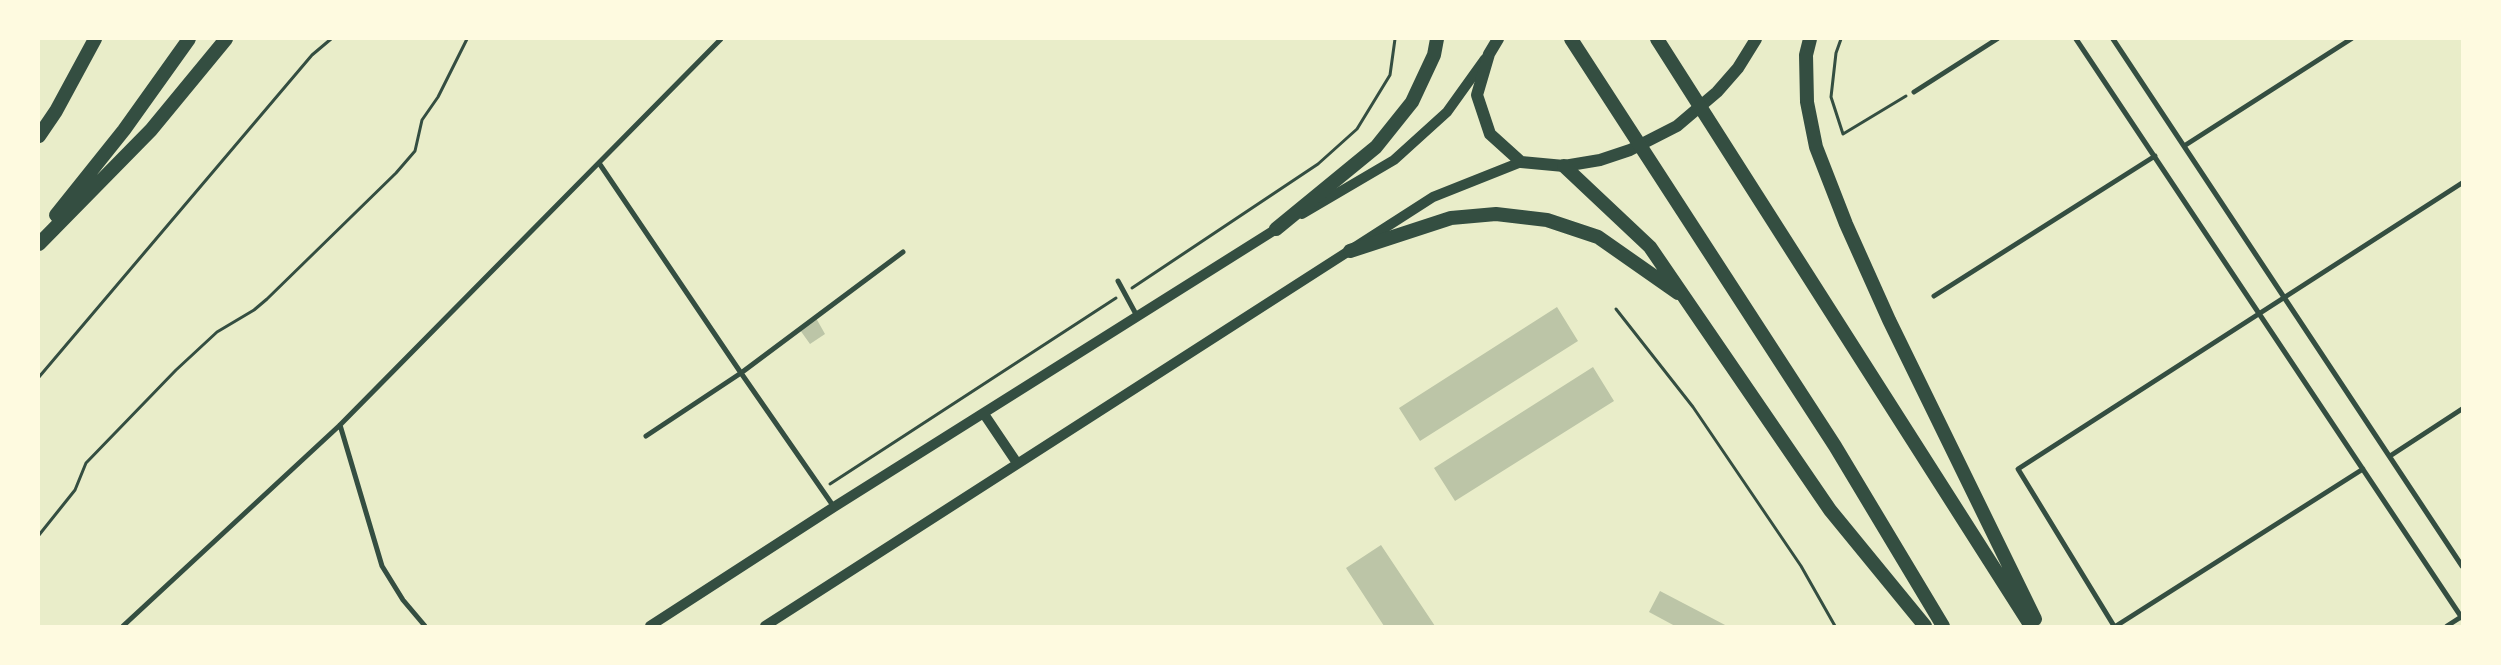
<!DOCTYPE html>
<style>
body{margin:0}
#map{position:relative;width:2501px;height:665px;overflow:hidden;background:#e9edc9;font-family:Cabin,sans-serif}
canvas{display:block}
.frame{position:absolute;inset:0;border:40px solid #fefae0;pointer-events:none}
</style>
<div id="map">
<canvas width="2501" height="665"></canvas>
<div class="frame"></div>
</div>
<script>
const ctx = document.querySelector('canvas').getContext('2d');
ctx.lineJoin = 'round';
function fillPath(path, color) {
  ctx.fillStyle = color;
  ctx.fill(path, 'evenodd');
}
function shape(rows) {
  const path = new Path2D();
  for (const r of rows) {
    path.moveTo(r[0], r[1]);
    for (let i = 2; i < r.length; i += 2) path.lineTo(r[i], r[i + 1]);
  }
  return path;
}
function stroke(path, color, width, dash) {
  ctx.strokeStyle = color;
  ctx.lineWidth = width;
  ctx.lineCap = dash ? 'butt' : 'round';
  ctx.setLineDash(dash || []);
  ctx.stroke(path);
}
const building = shape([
 [1557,307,1578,341,1420,441,1399,408],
 [816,318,825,334,810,344,800,330],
 [1593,367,1614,401,1455,501,1434,468],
 [1381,545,1435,626,1384,626,1346,568],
 [1660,591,1727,626,1675,626,1649,612]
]);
const path = shape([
 [1841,39,1836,53,1831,97,1843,134,1906,96],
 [1132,288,1318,164,1357,129,1390,75,1395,39],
 [1616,309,1693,407,1801,566,1835,626],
 [39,377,312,55,331,39],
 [830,484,1116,298],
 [39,535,75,490,86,463,176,370,217,332,254,310,267,299,396,173,415,151,422,120,438,97,467,39]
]);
const minor = shape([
 [2076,39,2462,618],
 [2113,39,2462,566],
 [1914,92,1997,39],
 [2184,146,2351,39],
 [599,163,741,373,834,507],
 [1118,281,1137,316],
 [1934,296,2155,156],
 [340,425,382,566,403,600,425,626],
 [646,436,741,373,903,252],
 [2390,456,2462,409],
 [123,626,340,425,721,39],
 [2114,626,2018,469,2462,183],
 [2116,626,2363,469],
 [2447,626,2461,617]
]);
const secondary = shape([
 [1302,214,1394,160,1447,112,1485,59],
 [984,414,1017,463],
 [650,626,834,507,1281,226],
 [765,626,1433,197,1521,162]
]);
const primary = shape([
 [1498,39,1489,54,1477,95,1490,134,1521,162,1564,166,1600,160,1630,150,1677,126,1717,92,1738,68,1756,39]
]);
const trunk = shape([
 [1571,39,1835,446,1943,626],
 [1657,39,2031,626],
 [1810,39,1806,55,1807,102,1816,147,1846,224,1889,320,2035,619],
 [39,136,56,111,95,39],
 [1564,166,1650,247,1830,510,1925,626],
 [56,215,124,130,189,39],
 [1276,229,1376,147,1412,102,1434,55,1437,39],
 [39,244,151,130,226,39],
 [1350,251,1451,218,1496,214,1547,220,1598,237,1678,293]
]);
fillPath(building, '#bcc5a7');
stroke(path, '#344e41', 3);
stroke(minor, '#344e41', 5);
stroke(secondary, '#344e41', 10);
stroke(primary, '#344e41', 12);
stroke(trunk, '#344e41', 14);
</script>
